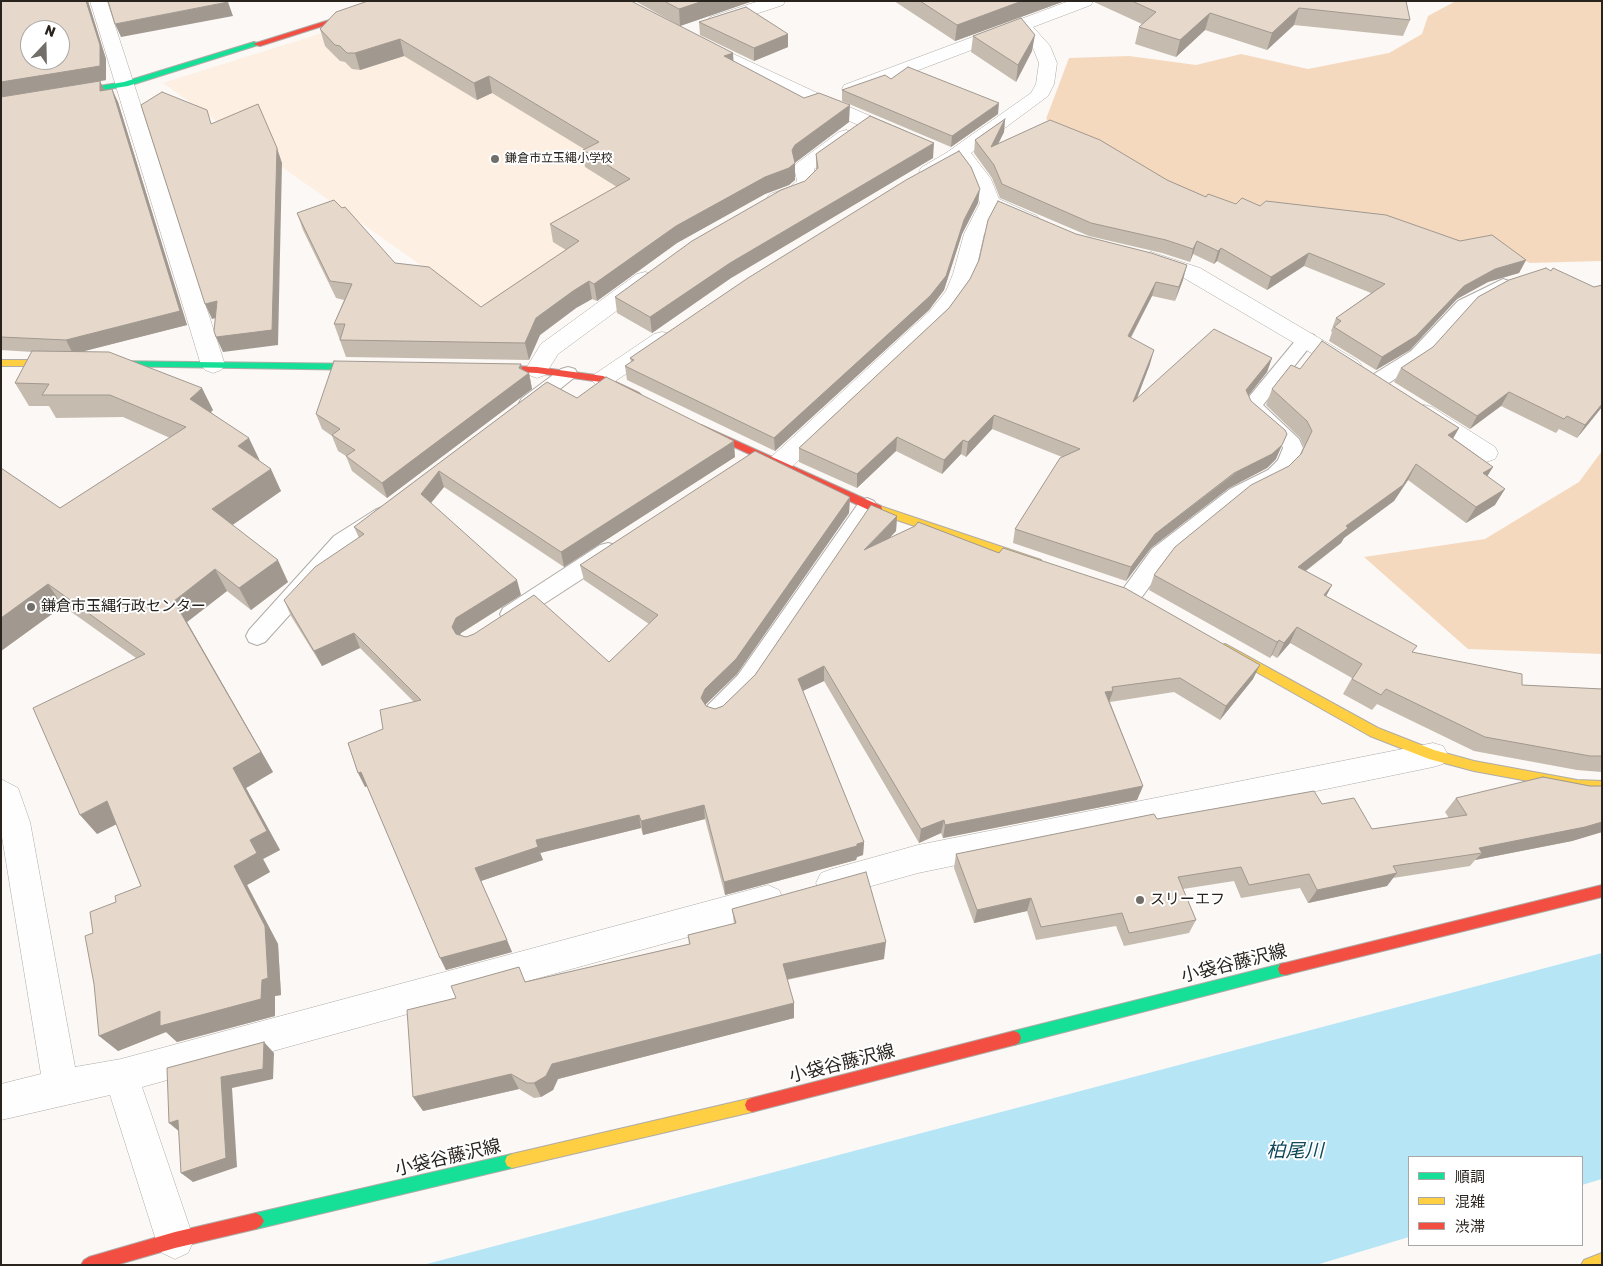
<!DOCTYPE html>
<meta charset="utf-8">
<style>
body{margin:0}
#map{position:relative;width:1603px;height:1266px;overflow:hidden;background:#fbf8f5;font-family:Rubik,"Noto Sans JP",sans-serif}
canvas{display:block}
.frame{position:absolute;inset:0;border:2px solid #29231e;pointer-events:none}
.legend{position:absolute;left:1408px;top:1156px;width:175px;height:90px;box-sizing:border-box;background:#fff;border:1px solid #a9a7a5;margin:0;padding:6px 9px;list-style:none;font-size:15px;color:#29231e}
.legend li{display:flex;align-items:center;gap:10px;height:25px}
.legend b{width:25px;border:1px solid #a9a7a5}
.north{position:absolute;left:20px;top:20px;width:50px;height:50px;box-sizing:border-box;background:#fff;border:1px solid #a9a7a5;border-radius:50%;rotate:21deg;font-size:14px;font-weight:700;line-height:20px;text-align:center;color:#29231e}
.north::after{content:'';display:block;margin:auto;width:18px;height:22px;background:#726e69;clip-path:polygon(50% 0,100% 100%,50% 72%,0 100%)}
</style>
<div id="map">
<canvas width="1603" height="1266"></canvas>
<div class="frame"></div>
<ul class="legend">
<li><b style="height:6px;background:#16e098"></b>順調</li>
<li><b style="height:6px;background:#ffcf43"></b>混雑</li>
<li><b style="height:6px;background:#f24e42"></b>渋滞</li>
</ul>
<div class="north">N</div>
</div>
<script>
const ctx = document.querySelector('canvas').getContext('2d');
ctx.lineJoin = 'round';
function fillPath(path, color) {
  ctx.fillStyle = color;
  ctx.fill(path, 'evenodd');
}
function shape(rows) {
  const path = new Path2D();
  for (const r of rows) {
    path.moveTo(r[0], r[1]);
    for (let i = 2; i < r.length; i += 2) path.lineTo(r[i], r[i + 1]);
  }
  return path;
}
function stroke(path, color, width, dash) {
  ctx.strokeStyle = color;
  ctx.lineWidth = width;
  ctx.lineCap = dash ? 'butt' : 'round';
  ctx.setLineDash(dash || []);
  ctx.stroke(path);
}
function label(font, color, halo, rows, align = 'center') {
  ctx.font = font + ' Rubik,"Noto Sans JP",sans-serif';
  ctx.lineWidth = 4;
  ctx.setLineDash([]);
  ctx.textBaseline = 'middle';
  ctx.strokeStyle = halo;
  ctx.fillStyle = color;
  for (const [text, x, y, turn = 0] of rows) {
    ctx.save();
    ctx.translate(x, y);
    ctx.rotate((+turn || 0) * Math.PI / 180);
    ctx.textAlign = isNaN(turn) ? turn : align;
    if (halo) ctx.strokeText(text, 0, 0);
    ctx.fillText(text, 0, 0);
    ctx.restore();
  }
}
const built = shape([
 [424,1,599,1,804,101,491,305,457,305,459,292,163,83]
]);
const green = shape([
 [1456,1,1602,1,1602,261,1530,263,1490,245,1440,248,1268,209,1165,190,1046,119,1069,58,1129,56,1196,65,1241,54,1308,69,1389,53,1422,34,1428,16],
 [1602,451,1602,654,1468,649,1364,557,1485,539,1579,482]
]);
const water = shape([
 [1602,953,1602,1179,1582,1185,1582,1157,1409,1157,1409,1237,1316,1265,423,1265]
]);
const lane = shape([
 [1503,279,1509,281,1512,285,1509,289,1470,309,1425,359,1383,387,1376,388,1369,387,1366,382,1369,377,1411,351,1458,301,1503,279],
 [1307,333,1314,335,1316,339,1263,405,1299,439,1303,448,1293,469,1282,480,1244,499,1168,561,1139,601,1131,603,1123,601,1120,595,1123,589,1152,549,1230,489,1268,470,1278,460,1283,448,1281,443,1247,414,1243,404,1300,335,1307,333],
 [568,367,575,369,577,373,575,377,536,408,529,410,522,408,519,403,522,398,561,369,568,367],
 [867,498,874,501,877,506,874,511,754,689,724,719,716,722,708,719,704,712,708,705,738,675,860,501,867,498],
 [382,507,389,510,392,515,389,520,350,548,265,642,257,645,249,642,246,636,249,630,334,536,375,510,382,507],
 [608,543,616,545,619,551,616,557,519,620,511,623,503,620,500,614,503,608,600,545,608,543]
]);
const street = shape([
 [90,1,107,1,225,365,221,370,213,373,205,370,201,365,90,1],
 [759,1,785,1,783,5,722,25,710,25,707,21,710,17,759,1],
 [1069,1,1093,1,1091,5,1033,27,1050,46,1057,63,1054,84,1048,96,971,153,991,179,999,199,1037,216,1040,220,1037,224,1030,226,995,213,984,234,975,274,967,293,946,321,787,471,778,474,769,471,766,465,769,459,930,311,946,291,953,274,964,234,980,203,971,180,958,162,929,177,922,175,919,171,922,167,946,153,1031,93,1036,84,1039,63,1033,48,1019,32,858,93,851,95,844,93,842,89,844,85,1069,1],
 [699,38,826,97,905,131,908,135,905,139,891,139,812,105,693,47,690,43,693,39,699,38],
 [846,130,853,132,856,136,814,169,817,182,814,186,804,195,777,204,770,202,767,198,770,194,790,187,797,181,794,167,797,163,839,132,846,130],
 [1151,252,1200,268,1358,361,1362,366,1358,371,1350,374,1342,371,1184,278,1143,264,1140,259,1143,254,1151,252],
 [645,272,653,274,656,279,653,284,558,354,545,375,537,378,529,375,525,370,541,344,637,274,645,272],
 [662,332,670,334,673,339,670,344,611,384,603,387,595,384,591,379,595,374,654,334,662,332],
 [1424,405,1432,407,1495,447,1498,453,1495,459,1486,462,1477,459,1416,419,1412,413,1416,407,1424,405],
 [1433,743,1443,746,1448,755,1443,764,1433,767,918,873,832,897,821,893,816,883,821,873,832,869,918,845,1433,743],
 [1,779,18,788,30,822,75,1067,121,1059,768,885,779,890,784,900,779,910,768,915,142,1087,194,1240,188,1253,175,1259,162,1253,156,1240,110,1095,1,1120,1,1084,41,1074,1,831,1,779]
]);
const fast = shape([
 [254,42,261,44,128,86,1,106,1,102,124,82,254,42],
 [106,361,368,364,373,367,368,370,103,366,101,364,106,361],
 [1285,963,1290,964,1292,969,1290,974,1285,975,1014,1045,1009,1043,1007,1038,1009,1033,1014,1031,1285,963],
 [512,1154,517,1156,519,1161,517,1166,512,1168,256,1229,251,1226,248,1221,251,1216,256,1213,512,1154]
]);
const slow = shape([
 [1,360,63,360,68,363,63,366,1,366,1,360],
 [877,505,1041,560,1042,563,1037,567,873,512,872,509,873,506,877,505],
 [1225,644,1378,728,1434,750,1474,761,1577,780,1602,781,1602,791,1577,790,1474,771,1429,759,1370,736,1221,652,1219,649,1221,646,1225,644],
 [752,1098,757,1100,759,1105,757,1110,752,1112,512,1168,507,1166,505,1161,507,1156,512,1154,752,1098],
 [1602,1253,1602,1265,1581,1265,1584,1260,1602,1253]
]);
const jam = shape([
 [390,1,401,1,260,46,253,44,390,1],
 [484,365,537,367,603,376,639,393,641,395,636,398,633,397,601,382,537,373,481,370,481,366,484,365],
 [701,425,881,506,882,509,881,512,873,512,698,430,696,428,701,425],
 [1602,885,1602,897,1285,975,1280,974,1278,969,1280,964,1285,963,1602,885],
 [1014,1031,1019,1033,1021,1038,1019,1043,1014,1045,752,1112,747,1110,745,1105,747,1100,752,1098,1014,1031],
 [256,1213,261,1216,264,1221,261,1226,256,1229,175,1248,116,1265,81,1265,84,1260,89,1257,175,1232,256,1213]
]);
const wall = shape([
 [1,1,88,1,106,59,106,80,100,81,104,90,118,102,187,325,84,351,213,410,211,412,259,461,281,491,232,525,288,582,251,610,227,591,187,622,273,772,246,788,280,850,263,859,270,872,247,885,278,944,281,995,275,996,275,1016,177,1042,166,1032,118,1051,93,933,116,902,141,886,116,824,97,834,136,658,63,606,1,651,1,468,60,508,170,438,123,417,56,418,49,406,29,406,15,383,32,352,1,350,1,97,75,85,1,97],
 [635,1,753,1,680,26],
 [894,1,1065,1,955,41],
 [1094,1,1406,1,1410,20,1403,36,1294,25,1267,50,1205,30,1176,57,1135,44,1139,27,1142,24,1094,2],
 [699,22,788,34,788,47,754,61,700,35],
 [320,29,733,61,849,122,796,162,795,163,795,180,789,185,765,194,677,243,597,301,592,299,576,308,540,335,529,360,346,357,334,324,344,300,336,298,303,230,297,213,481,307,566,250,553,242,550,224,617,187,585,167,583,150,584,149,492,93,477,100,404,56,360,70,352,69,345,62,340,61,325,46],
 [973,36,1032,51,1016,82,971,52],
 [891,79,998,114,951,147,842,101,842,90],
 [1005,119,1004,132,998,144,1167,180,1206,197,1236,204,1260,206,1460,241,1526,260,1519,273,1488,282,1457,299,1410,350,1376,370,1329,341,1332,332,1331,331,1336,318,1371,293,1304,266,1267,290,1217,261,1214,264,1193,254,1190,262,1162,253,1089,236,1000,198,992,178,974,153,975,140],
 [816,154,933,158,731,278,652,333,617,313,615,297,805,181,816,170],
 [978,203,962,234,944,290,929,310,775,451,627,380,625,366,631,362,630,358],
 [1551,271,1594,287,1602,407,1577,438,1559,429,1556,433,1501,406,1470,429,1394,382,1401,368],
 [970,279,1183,280,1175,301,1152,296,1131,338,1150,364,1136,400,1272,358,1267,372,1248,396,1276,459,1267,468,1229,488,1151,548,1126,581,1013,543,1015,529,1062,457,992,429,966,457,961,454,942,474,896,451,857,488,799,462,799,448,949,308],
 [521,364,522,370,529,373,532,389,387,498,352,471,346,456,338,451,332,436,322,429,316,414],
 [1300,369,1459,428,1453,438,1493,467,1487,476,1495,505,1466,523,1408,480,1394,501,1344,538,1341,543,1306,571,1332,585,1326,596,1413,652,1522,685,1602,689,1602,772,1577,770,1474,751,1377,704,1372,710,1343,694,1352,678,1290,643,1277,658,1272,655,1270,658,1149,590,1154,575,1289,466,1301,454,1304,447,1300,438,1266,405,1272,389],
 [547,382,577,398,735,457,564,567,444,487,431,503,521,595,461,633,460,635,466,637,609,662,649,624,584,580,580,565,850,497,849,513,737,674,706,704,706,706,715,709,723,706,755,675,897,516,896,531,889,538,1253,679,1220,720,1174,692,1110,702,1143,786,1137,800,943,838,941,833,919,843,824,681,803,691,864,842,863,855,857,857,856,860,725,895,705,819,643,835,641,828,540,853,543,860,481,881,512,952,446,970,367,786,365,787,383,729,414,702,360,648,322,666,291,616,284,600,359,538,354,527],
 [1590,786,1602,786,1602,832,1572,841,1475,860,1470,866,1393,878,1387,886,1308,903,1300,888,1241,898,1234,881,1183,889,1196,920,1189,933,1124,946,1116,926,1036,940,1027,911,974,923,954,868,956,854,1157,819,1322,804,1372,829,1449,818,1445,812,1456,798],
 [732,909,884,959,787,980,794,1018,558,1079,553,1090,541,1097,534,1098,519,1089,423,1111,525,982,689,944,688,935,734,924]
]);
const shadedWall = shape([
 [86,1,88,1,106,59,106,80,100,81,106,94,100,91,100,81,1,97,1,82],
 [703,1,753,1,680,26,679,9],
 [1022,1,1065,1,955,41,957,25],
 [228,2,233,16,121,37,115,24],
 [1299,8,1294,25,1267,50,1272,33],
 [1210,13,1205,30,1176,57,1180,40],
 [788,34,788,47,754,61,754,48],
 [1035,35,1032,51,1016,82,1018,65],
 [400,39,404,56,360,70,355,53],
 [733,53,734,69,724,56],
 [489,76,492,93,477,100,474,83],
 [112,89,118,102,187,325,73,354,66,340],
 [999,103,998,114,951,147,952,136],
 [850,105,849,122,796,162,795,163,795,180,789,185,765,194,677,243,597,301,594,284,676,226,792,150,795,145],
 [1005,119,1004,132,990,160,991,147],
 [934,143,933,158,731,278,652,333,650,317,730,263],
 [277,148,282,163,278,345,223,352,216,337],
 [980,189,978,203,962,234,944,290,929,310,775,451,774,438],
 [1197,241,1193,254,1190,262,1193,249],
 [1221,248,1217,261,1214,264,1218,251],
 [1309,253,1304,266,1267,290,1271,277],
 [1526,260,1519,273,1488,282,1457,299,1410,350,1376,370,1382,357,1464,286,1495,269],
 [1187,265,1183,280,1175,301,1179,287],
 [589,281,592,299,576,308,540,335,529,360,525,343,536,318,573,291],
 [1156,282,1152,296,1124,350,1128,336],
 [217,301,223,316,212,319,205,304],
 [1154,350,1150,364,1130,417,1133,402],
 [1272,358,1267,372,1241,405,1246,390],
 [521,364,524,377,529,373,532,389,387,498,382,483,519,368],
 [202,388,213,410,201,421,190,399],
 [1509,392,1501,406,1470,429,1477,416],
 [1602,404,1602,407,1577,438,1585,425],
 [994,415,992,429,966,457,968,442],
 [1459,428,1450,444,1448,435],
 [1287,434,1276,459,1267,468,1229,488,1151,548,1126,581,1131,567,1155,534],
 [897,437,896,451,857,488,857,474],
 [249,438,260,461,238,446],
 [963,440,961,454,942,474,944,460],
 [734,441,735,457,564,567,561,552],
 [1416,464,1408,480,1394,501,1344,538,1341,543,1291,582,1298,567],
 [1493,467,1483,483,1483,473],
 [271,469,281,491,224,531,212,509],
 [439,471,444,487,426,509,421,494],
 [1505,489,1495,505,1466,523,1476,507],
 [850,497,849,513,737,674,706,704,702,713,701,698,705,689],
 [897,516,896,531,864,566,864,550],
 [278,560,288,582,251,610,239,588],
 [215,569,227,591,187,622,273,772,246,788,280,850,263,859,270,872,247,885,278,944,281,995,275,996,275,1016,177,1042,166,1032,118,1051,99,1036,234,866,250,840,233,768,174,601],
 [517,580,521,595,461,633,457,642,452,627,456,618],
 [48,584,63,606,1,651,1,618],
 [1332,585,1324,600,1324,595],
 [1297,627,1290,643,1277,658,1284,643],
 [354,633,360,648,322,666,314,651],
 [1279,640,1272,655,1270,658,1277,642],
 [1260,665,1253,679,1220,720,1226,706],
 [824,666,824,681,798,693,798,679],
 [1113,691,1108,705,1105,692],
 [361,772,368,786,365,787,358,773],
 [1143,786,1137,800,943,838,945,825],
 [107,801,123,821,97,834,80,815],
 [704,805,705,819,643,835,641,821],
 [639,815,641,828,540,853,536,840],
 [944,820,941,833,919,843,921,829],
 [1602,822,1602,832,1572,841,1475,860,1482,853,1479,848],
 [864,842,863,855,857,857,856,860,725,895,724,882],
 [538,847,543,860,481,881,475,868],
 [1397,873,1387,886,1308,903,1317,890],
 [1031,898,1027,911,974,923,977,910],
 [507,940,512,952,446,970,440,958],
 [886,942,884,959,783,980,783,964],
 [794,1003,794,1018,558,1079,553,1090,541,1097,534,1083,552,1064],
 [264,1042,274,1053,273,1079,232,1088,237,1167,193,1182,181,1173,221,1077],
 [511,1074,519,1089,423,1111,413,1097],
 [178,1120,181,1133,169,1123]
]);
const building = shape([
 [1,1,86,1,100,45,100,66,1,82,1,1],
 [30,30,60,30,60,60,30,60,30,30],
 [108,1,228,1,228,2,115,24,108,1],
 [368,1,631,1,733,53,724,56,804,98,819,93,850,105,795,145,792,150,795,163,789,168,765,177,676,226,594,284,589,281,573,291,536,318,525,343,340,340,345,324,334,324,352,284,330,281,297,213,334,200,342,208,345,207,395,263,429,267,481,307,579,241,550,224,630,179,583,150,599,142,489,76,474,83,400,39,355,53,347,53,340,46,335,45,320,29,336,12,368,1],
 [664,1,703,1,679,9,664,1],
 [920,1,1022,1,957,25,920,1],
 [1132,1,1406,1,1410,20,1299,8,1272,33,1210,13,1180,40,1139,27,1156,12,1132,1],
 [746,7,788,34,754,48,699,22,746,7],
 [1021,18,1035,35,1018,65,973,36,1021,18],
 [908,67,999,103,952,136,842,90,885,75,891,79,908,67],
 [100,81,100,91,112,89,180,311,66,340,1,337,1,97,100,81],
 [162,92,207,110,211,124,258,104,277,148,272,330,216,337,214,331,217,301,205,304,141,105,162,92],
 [870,116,934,143,730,263,650,317,615,297,692,241,781,190,805,181,818,168,816,154,870,116],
 [1005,119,991,147,1050,120,1100,140,1167,180,1206,197,1208,194,1236,204,1242,198,1260,206,1266,201,1386,215,1460,241,1492,235,1526,260,1495,269,1464,286,1416,336,1382,357,1334,327,1341,321,1336,318,1385,284,1309,253,1271,277,1221,248,1218,251,1197,241,1193,249,1166,240,1091,223,1002,184,994,165,975,140,1005,119],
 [959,151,971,167,980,189,964,220,946,276,930,296,774,438,625,366,634,360,630,358,748,278,906,180,959,151],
 [998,201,1076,234,1151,253,1187,265,1179,287,1156,282,1128,336,1154,350,1133,402,1214,329,1272,358,1246,390,1251,401,1285,430,1287,434,1282,445,1272,454,1234,473,1155,534,1131,567,1015,529,1060,458,1080,449,994,415,968,442,963,440,944,460,897,437,857,474,799,448,949,308,970,279,979,260,988,220,998,201],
 [1546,268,1551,271,1553,268,1594,287,1602,285,1602,404,1585,425,1567,416,1564,419,1509,392,1477,416,1401,368,1433,347,1478,297,1509,280,1546,268],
 [1322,341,1459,428,1448,435,1493,467,1483,473,1505,489,1476,507,1416,464,1403,485,1346,526,1348,528,1298,567,1332,585,1324,595,1417,646,1412,652,1522,674,1522,685,1602,689,1602,756,1590,756,1485,737,1386,689,1381,695,1352,679,1362,664,1297,627,1284,643,1279,640,1277,642,1154,575,1175,547,1251,485,1289,466,1301,454,1312,431,1307,421,1272,389,1291,365,1300,369,1322,341],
 [32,351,109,352,202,388,190,399,249,438,238,446,271,469,212,509,278,560,239,588,215,569,174,601,261,752,233,768,267,831,250,840,257,853,234,866,265,926,268,978,262,980,261,999,160,1026,160,1011,99,1036,94,984,85,936,93,933,90,912,116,902,115,896,141,886,107,801,80,815,33,708,145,654,48,584,1,618,1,468,60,508,186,427,110,395,42,395,49,384,15,383,32,351],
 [334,361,521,364,519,368,529,373,382,483,346,456,355,450,332,435,340,429,316,414,334,361],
 [606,377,734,441,561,552,439,471,421,494,517,580,456,618,452,627,456,634,466,637,474,634,534,595,609,662,658,615,580,565,755,451,850,497,736,659,705,689,701,698,706,706,715,709,723,706,755,675,871,505,897,516,864,550,915,526,918,522,999,553,1003,548,1125,588,1260,665,1226,706,1180,678,1112,687,1113,691,1105,692,1143,786,945,825,944,820,921,829,824,666,798,679,864,842,857,844,857,846,724,882,704,805,641,821,639,815,536,840,538,847,475,868,507,940,440,958,361,772,358,773,348,743,383,729,380,710,421,700,354,633,314,651,284,600,315,567,364,534,354,527,547,382,577,398,606,377],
 [1543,777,1590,786,1602,786,1602,822,1585,827,1479,848,1482,853,1393,866,1397,873,1317,890,1309,874,1249,885,1241,867,1178,877,1196,920,1129,933,1122,913,1041,927,1031,898,977,910,956,854,1154,814,1157,819,1314,791,1322,804,1354,798,1372,829,1467,815,1456,798,1543,777],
 [866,872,886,942,783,964,794,1003,552,1064,546,1076,534,1083,527,1083,511,1074,413,1097,407,1010,456,998,451,986,519,967,525,982,690,944,688,935,736,923,732,909,866,872],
 [264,1042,263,1069,221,1077,226,1158,181,1173,178,1120,169,1123,167,1068,264,1042]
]);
const markers = [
 [495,159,5,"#726e69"],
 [31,607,5,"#726e69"],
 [1140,900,5,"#726e69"]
];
const farPoinames = [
 ["鎌倉市立玉縄小学校",505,159]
];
const poiNames = [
 ["鎌倉市玉縄行政センター",41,607],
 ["スリーエフ",1150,900]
];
const nearStreetnames = [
 ["小袋谷藤沢線",1234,964,-14],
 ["小袋谷藤沢線",842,1064,-14],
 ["小袋谷藤沢線",448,1158,-13]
];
const nearWaternames = [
 ["柏尾川",1295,1152]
];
fillPath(built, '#fdefe2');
fillPath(green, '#f5d9bf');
fillPath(water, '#b6e5f6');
stroke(lane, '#afaba7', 2);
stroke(street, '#afaba7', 1);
stroke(fast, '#afaba7', 2);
stroke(slow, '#afaba7', 2);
stroke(jam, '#afaba7', 2);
fillPath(lane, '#fefefe');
fillPath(street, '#fefefe');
fillPath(fast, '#16e098');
fillPath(slow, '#ffcf43');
fillPath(jam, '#f24e42');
fillPath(wall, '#c6bbaf');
fillPath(shadedWall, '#a1988f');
fillPath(building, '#e6d9cc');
stroke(building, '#a1988f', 1);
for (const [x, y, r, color] of markers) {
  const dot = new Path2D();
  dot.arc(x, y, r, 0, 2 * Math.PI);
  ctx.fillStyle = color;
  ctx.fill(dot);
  stroke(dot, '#fff', 2);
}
label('12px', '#29231e', '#fff', farPoinames, 'left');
label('15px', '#29231e', '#fff', poiNames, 'left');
label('18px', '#29231e', '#fff', nearStreetnames);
label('italic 19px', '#0f485a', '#fff', nearWaternames);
</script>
